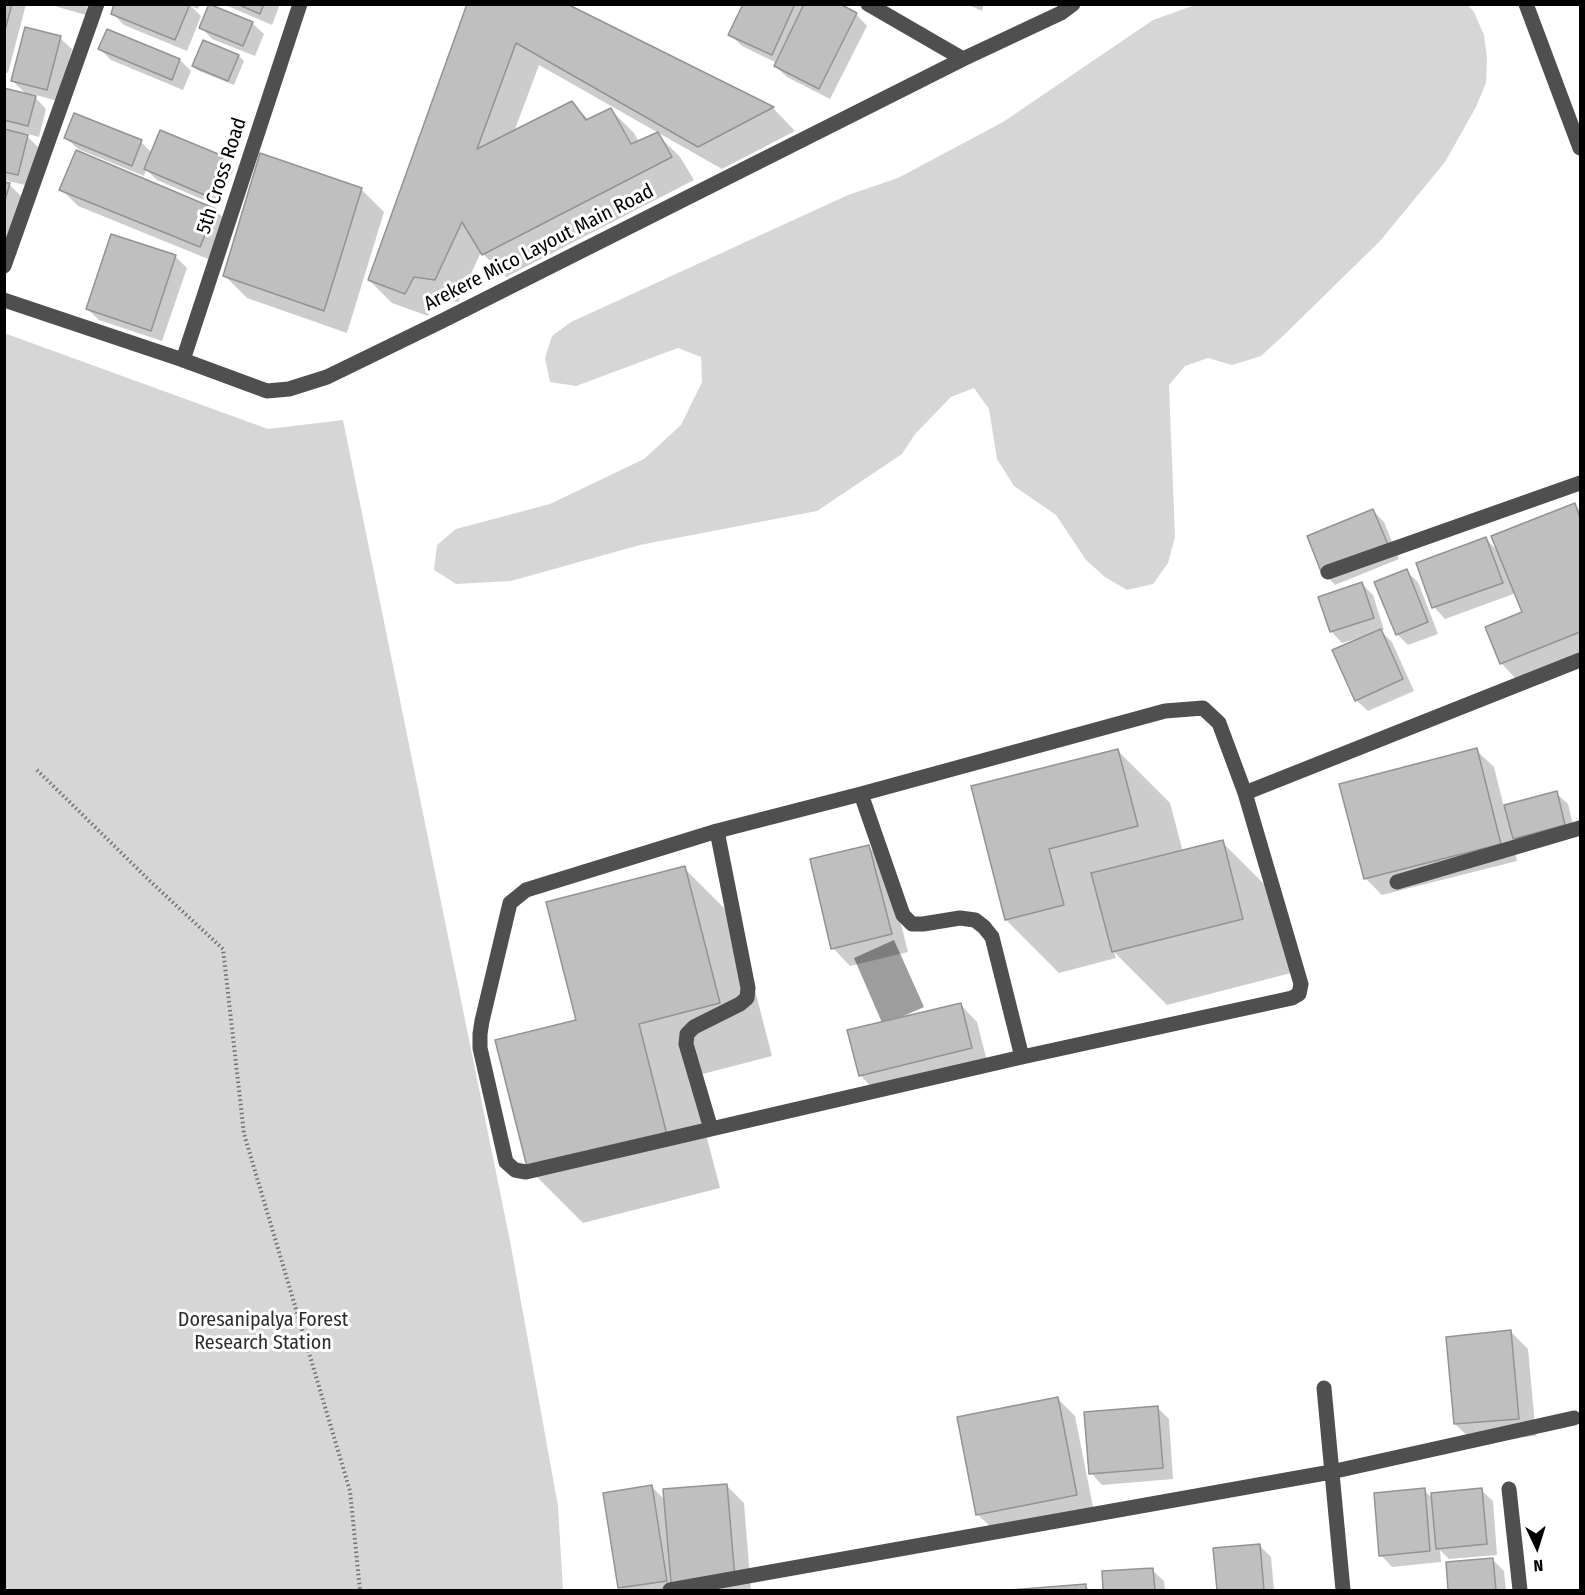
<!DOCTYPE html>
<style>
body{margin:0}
#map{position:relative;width:1585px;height:1595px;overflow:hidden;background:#fff;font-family:"Fira Sans Condensed",sans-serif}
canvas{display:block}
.frame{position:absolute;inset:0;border:6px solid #000;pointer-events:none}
.north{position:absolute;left:1507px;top:1517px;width:60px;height:60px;-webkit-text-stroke:4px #fff;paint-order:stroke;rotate:176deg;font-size:16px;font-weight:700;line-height:24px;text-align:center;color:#000}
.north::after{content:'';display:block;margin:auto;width:21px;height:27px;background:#000;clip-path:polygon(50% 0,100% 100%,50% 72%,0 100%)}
</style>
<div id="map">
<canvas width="1585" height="1595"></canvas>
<div class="frame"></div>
<div class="north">N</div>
</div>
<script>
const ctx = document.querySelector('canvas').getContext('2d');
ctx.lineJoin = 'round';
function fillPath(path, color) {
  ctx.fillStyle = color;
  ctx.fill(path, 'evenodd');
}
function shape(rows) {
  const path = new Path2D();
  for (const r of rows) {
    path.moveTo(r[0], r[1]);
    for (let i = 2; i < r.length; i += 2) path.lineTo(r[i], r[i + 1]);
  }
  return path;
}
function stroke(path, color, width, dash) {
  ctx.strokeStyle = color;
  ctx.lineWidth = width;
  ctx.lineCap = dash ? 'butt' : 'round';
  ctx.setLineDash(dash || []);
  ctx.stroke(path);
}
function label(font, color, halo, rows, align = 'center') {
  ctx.font = font + ' "Fira Sans Condensed",sans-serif';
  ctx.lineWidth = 6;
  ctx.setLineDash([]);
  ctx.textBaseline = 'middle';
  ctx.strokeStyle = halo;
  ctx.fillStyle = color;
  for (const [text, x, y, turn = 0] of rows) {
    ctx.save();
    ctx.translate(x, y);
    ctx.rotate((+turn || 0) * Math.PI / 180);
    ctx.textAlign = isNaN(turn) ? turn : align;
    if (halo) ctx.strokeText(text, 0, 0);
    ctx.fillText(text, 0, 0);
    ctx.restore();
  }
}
const green = shape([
 [1468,5,1474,12,1484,35,1487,58,1486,83,1476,107,1445,162,1380,241,1284,335,1261,356,1232,365,1208,358,1185,366,1169,385,1175,537,1168,563,1153,584,1127,590,1105,577,1086,560,1056,515,1014,486,997,459,989,409,974,388,951,397,915,434,902,454,817,511,640,545,511,581,456,584,434,570,437,545,456,529,550,504,644,459,681,425,702,382,701,357,678,348,576,386,550,382,545,358,552,336,571,322,848,195,898,178,1003,122,1153,20,1195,5],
 [4,333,268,429,343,420,510,1241,558,1506,563,1590,5,1590]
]);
const water = shape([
 [894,940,924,1007,883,1025,854,958]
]);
const shadow = shape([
 [4,4,26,4,8,73,4,72],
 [47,4,88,4,86,15],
 [116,4,200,4,198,9,191,6,201,16,187,51,124,25,112,13],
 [223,4,280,4,272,25],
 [468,4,563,4,773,108,795,131,722,169,539,65,514,132,572,103,589,120,611,110,634,133,639,142,657,134,680,157,694,180,506,277,481,252,458,302,437,299,428,316,392,303,369,280],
 [745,4,836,4,856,14,867,26,830,99,787,77,775,66,777,63,742,46,730,35],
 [967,4,984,4,982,11],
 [252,23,264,34,255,56,212,39,201,27],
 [108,31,180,60,191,71,183,90,111,60,100,49],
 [60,38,72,49,58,101,32,94,46,109,39,137,24,133,38,147,29,186,4,180,4,90,27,95,13,81],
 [239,56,244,61,234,85,199,71,194,66],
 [161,132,223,157,234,169,218,206,157,180,146,170,144,176,78,149,66,138,141,142,152,153],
 [4,183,9,184,21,196,4,258],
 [61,189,215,210,233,227,218,263,78,206],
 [361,189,384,212,347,333,247,298,224,275],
 [112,236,176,257,187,268,162,341,99,320,87,309],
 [1574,505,1580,511,1580,656,1518,681,1501,663,1523,613,1516,593,1445,619,1434,607,1486,539,1499,552],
 [1373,511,1384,522,1399,559,1335,585,1324,573],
 [1406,571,1418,582,1438,634,1408,645,1397,634],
 [1362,584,1373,595,1384,630,1381,631,1392,642,1414,691,1368,711,1356,700,1359,638,1342,643,1331,631],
 [1117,750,1170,803,1183,852,1222,842,1275,895,1295,972,1167,1005,1114,952,1116,958,1059,973,1006,920,973,787],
 [1476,750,1494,767,1504,807,1556,793,1568,804,1576,837,1526,849,1511,834,1517,861,1382,895,1365,878],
 [869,847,886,864,908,952,850,966,833,948],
 [684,868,737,921,772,1056,691,1077,720,1188,583,1223,530,1170,578,1021],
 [960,1004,977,1022,988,1065,877,1093,860,1075],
 [1511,1332,1528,1349,1536,1436,1473,1441,1455,1424],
 [1058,1399,1075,1416,1094,1512,995,1531,977,1514],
 [1157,1407,1169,1419,1173,1479,1102,1485,1091,1473],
 [727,1486,744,1503,751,1590,623,1590,620,1587,652,1487,666,1501],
 [1424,1490,1433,1499,1481,1490,1493,1501,1497,1555,1449,1559,1440,1550,1441,1562,1392,1567,1381,1555],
 [1259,1545,1271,1557,1274,1590,1219,1590,1215,1550],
 [1492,1559,1504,1571,1506,1590,1450,1590,1447,1563],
 [1152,1570,1164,1581,1165,1590,1105,1590,1103,1573],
 [1085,1586,1090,1590,1027,1590]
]);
const building = shape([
 [4,4,12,4,4,34,4,4],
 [114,4,190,4,175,40,111,14,114,4],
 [209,4,253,22,243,46,199,28,209,4],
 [237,4,264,4,260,14,237,4],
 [467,4,567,4,774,107,698,147,516,43,477,149,572,101,586,120,611,108,631,144,658,132,672,157,482,255,462,222,435,280,414,277,405,294,368,280,467,4],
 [743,4,795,4,772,55,728,35,743,4],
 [804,4,840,4,857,13,819,89,774,66,804,4],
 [25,27,61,36,47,90,11,81,25,27],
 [107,29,180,59,172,80,98,49,107,29],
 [203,40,239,55,228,81,192,66,203,40],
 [4,88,36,96,28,126,4,120,4,88],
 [74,113,142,140,132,166,64,138,74,113],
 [4,129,28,135,18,175,4,172,4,129],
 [160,130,223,156,207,196,144,169,160,130],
 [76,150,216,209,200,247,59,190,76,150],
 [260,153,362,188,324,311,223,276,260,153],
 [4,182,10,183,4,204,4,182],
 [111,234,176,255,151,331,86,309,111,234],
 [1575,503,1580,518,1580,632,1500,664,1485,627,1522,612,1491,536,1575,503],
 [1373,509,1389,547,1322,574,1307,536,1373,509],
 [1486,537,1503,583,1432,608,1416,563,1486,537],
 [1407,569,1428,622,1396,635,1374,582,1407,569],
 [1362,582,1374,618,1330,632,1318,597,1362,582],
 [1381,629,1403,679,1355,701,1332,650,1381,629],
 [1477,748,1501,844,1364,879,1339,784,1477,748],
 [1118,749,1138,826,1049,849,1064,905,1005,920,971,786,1118,749],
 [1557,791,1565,825,1513,839,1504,805,1557,791],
 [1223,840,1243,919,1112,952,1091,873,1223,840],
 [869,845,892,934,831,949,810,859,869,845],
 [685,866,720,1003,639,1024,667,1135,528,1171,495,1040,576,1020,546,902,685,866],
 [961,1003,972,1048,859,1076,847,1030,961,1003],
 [1511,1330,1519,1419,1454,1424,1446,1337,1511,1330],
 [1058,1397,1077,1495,976,1515,957,1417,1058,1397],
 [1158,1406,1163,1468,1089,1474,1084,1412,1158,1406],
 [727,1484,735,1578,671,1583,663,1489,727,1484],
 [652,1485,667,1581,618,1588,603,1493,652,1485],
 [1425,1488,1430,1551,1379,1556,1374,1493,1425,1488],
 [1482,1488,1487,1544,1436,1549,1431,1493,1482,1488],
 [1260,1544,1264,1590,1217,1590,1213,1548,1260,1544],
 [1493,1558,1496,1590,1448,1590,1446,1562,1493,1558],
 [1153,1568,1155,1590,1103,1590,1102,1571,1153,1568],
 [1086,1584,1086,1590,1010,1590,1086,1584]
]);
const path = shape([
 [37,770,151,882,223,949,244,1134,350,1491,360,1590]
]);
const minor = shape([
 [868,4,963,59],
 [1526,4,1580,148],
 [4,266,97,4],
 [4,300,183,360,267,391,289,389,327,377,442,321,963,59,1061,13,1073,4],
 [183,360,300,4],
 [1328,572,1580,483],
 [1245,793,1580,660],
 [861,794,903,915,912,924,923,924,960,918,975,920,984,927,992,937,1022,1057],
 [1397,882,1580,828],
 [711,1129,526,1172,515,1170,506,1162,480,1048,480,1034,482,1021,510,903,526,890,717,831,861,794,1165,711,1203,708,1219,723,1245,793,1301,984,1299,994,1292,998,1022,1057,711,1129,686,1044,687,1034,694,1027,740,1004,747,998,748,988,717,831],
 [1324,1388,1343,1590],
 [1509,1489,1520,1590],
 [670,1590,1331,1472,1574,1418]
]);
const streetNames = [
 ["5th Cross Road",222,176,-72],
 ["Arekere Mico Layout Main Road",539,248,-27]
];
const parkNames = [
 ["Doresanipalya Forest",263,1320],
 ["Research Station",263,1343]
];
fillPath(green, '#d6d6d6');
fillPath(water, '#9d9d9d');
fillPath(shadow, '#0003');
fillPath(building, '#bfbfbf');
stroke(building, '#939393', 1.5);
stroke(path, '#717171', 4, [1.5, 3]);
stroke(minor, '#4f4f4f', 15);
label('20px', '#000', '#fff', streetNames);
label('20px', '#2d2d2d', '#fff', parkNames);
</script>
